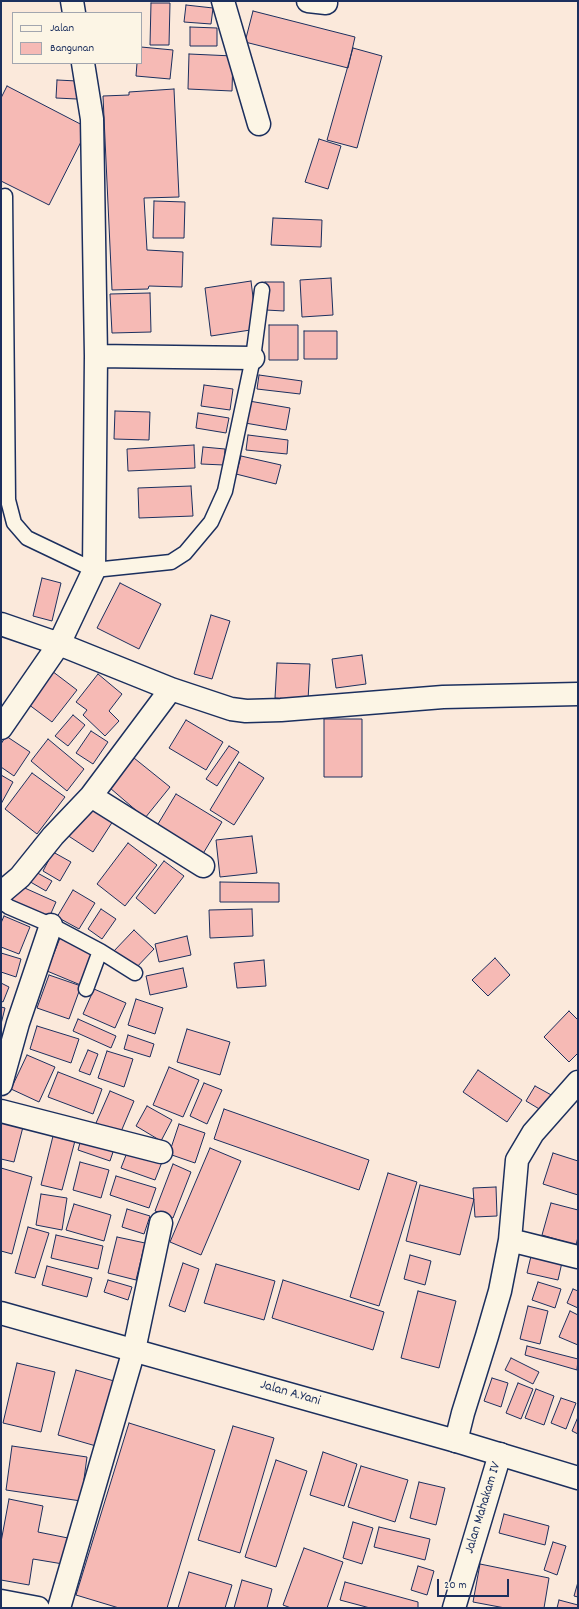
<!DOCTYPE html>
<style>
body{margin:0}
#map{position:relative;width:579px;height:1609px;overflow:hidden;background:#fbe9db;font-family:Dekko,sans-serif}
canvas{display:block}
.frame{position:absolute;inset:0;border:2px solid #1b2f5e;pointer-events:none}
.legend{position:absolute;left:12px;top:12px;width:130px;height:52px;box-sizing:border-box;background:#fcf5e5;border:1px solid #a2a6af;margin:0;padding:5px 7px;list-style:none;font-size:12px;color:#1b2f5e}
.legend li{display:flex;align-items:center;gap:8px;height:20px}
.legend b{width:20px;border:1px solid #a2a6af}
.scale{position:absolute;left:437px;top:1579px;width:72px;height:18px;box-sizing:border-box;border:2px solid #1b2f5e;border-top:0;padding-left:5px;font-size:12px;line-height:14px;white-space:nowrap;color:#1b2f5e;-webkit-text-stroke:3px #fcf5e5;paint-order:stroke}
</style>
<div id="map">
<canvas width="579" height="1609"></canvas>
<div class="frame"></div>
<ul class="legend">
<li><b style="height:5px;background:#fcf5e5"></b>Jalan</li>
<li><b style="height:11px;background:#f6bab5"></b>Bangunan</li>
</ul>
<div class="scale">20 m</div>
</div>
<script>
const ctx = document.querySelector('canvas').getContext('2d');
ctx.lineJoin = 'round';
function fillPath(path, color) {
  ctx.fillStyle = color;
  ctx.fill(path, 'evenodd');
}
function shape(rows) {
  const path = new Path2D();
  for (const r of rows) {
    path.moveTo(r[0], r[1]);
    for (let i = 2; i < r.length; i += 2) path.lineTo(r[i], r[i + 1]);
  }
  return path;
}
function stroke(path, color, width, dash) {
  ctx.strokeStyle = color;
  ctx.lineWidth = width;
  ctx.lineCap = dash ? 'butt' : 'round';
  ctx.setLineDash(dash || []);
  ctx.stroke(path);
}
function label(font, color, halo, rows, align = 'center') {
  ctx.font = font + ' Dekko,sans-serif';
  ctx.lineWidth = 4;
  ctx.setLineDash([]);
  ctx.textBaseline = 'middle';
  ctx.strokeStyle = halo;
  ctx.fillStyle = color;
  for (const [text, x, y, turn = 0] of rows) {
    ctx.save();
    ctx.translate(x, y);
    ctx.rotate((+turn || 0) * Math.PI / 180);
    ctx.textAlign = isNaN(turn) ? turn : align;
    if (halo) ctx.strokeText(text, 0, 0);
    ctx.fillText(text, 0, 0);
    ctx.restore();
  }
}
const building = shape([
 [151,3,170,3,169,45,150,45,151,3],
 [186,5,213,8,211,24,184,22,186,5],
 [253,11,355,37,348,68,245,42,253,11],
 [190,27,217,28,217,46,190,46,190,27],
 [141,47,173,50,170,79,136,76,137,63,141,63,141,47],
 [353,48,382,56,357,148,327,140,353,48],
 [189,54,233,56,232,91,188,89,189,54],
 [57,80,77,81,77,99,56,98,57,80],
 [7,86,88,128,49,205,1,181,1,98,7,86],
 [174,89,179,197,144,198,147,250,183,252,182,287,149,286,148,289,112,290,103,96,129,95,129,92,174,89],
 [319,139,341,146,328,189,305,182,319,139],
 [154,201,185,202,184,238,153,238,154,201],
 [273,218,322,220,321,247,271,245,273,218],
 [331,278,333,315,302,317,300,280,331,278],
 [251,281,257,329,211,336,205,288,251,281],
 [265,282,284,282,284,311,266,310,265,282],
 [150,293,151,332,112,333,110,294,150,293],
 [269,325,298,325,298,360,269,360,269,325],
 [304,331,337,331,337,359,304,359,304,331],
 [259,375,302,381,300,394,257,389,259,375],
 [204,385,233,389,230,410,201,406,204,385],
 [249,401,290,408,286,430,245,423,249,401],
 [115,411,150,412,149,440,114,439,115,411],
 [198,413,229,418,226,433,196,428,198,413],
 [248,435,288,440,287,454,246,450,248,435],
 [194,445,195,468,128,471,127,449,194,445],
 [203,447,225,449,224,465,201,464,203,447],
 [241,456,281,465,276,484,236,474,241,456],
 [191,486,193,516,139,518,138,488,191,486],
 [42,578,61,583,52,621,33,616,42,578],
 [120,583,161,604,139,649,97,628,120,583],
 [211,615,230,621,212,679,194,674,211,615],
 [362,655,366,684,336,688,332,659,362,655],
 [277,663,310,664,308,700,275,698,277,663],
 [48,668,77,690,52,722,24,701,48,668],
 [98,674,122,694,109,711,119,721,105,736,83,715,87,710,76,702,98,674],
 [73,715,85,725,68,746,55,736,73,715],
 [324,719,362,719,362,777,324,777,324,719],
 [186,720,223,742,206,770,169,748,186,720],
 [91,731,108,742,93,764,76,753,91,731],
 [6,736,30,752,14,776,1,767,1,744,6,736],
 [48,739,84,769,67,791,31,761,48,739],
 [229,746,239,752,217,786,206,779,229,746],
 [134,758,170,787,145,818,110,788,134,758],
 [239,762,264,778,234,825,210,810,239,762],
 [32,773,65,797,37,834,5,809,32,773],
 [1,775,13,782,1,804,1,775],
 [176,794,222,822,201,857,155,829,176,794],
 [87,804,113,821,93,852,67,835,87,804],
 [252,836,257,873,220,877,216,840,252,836],
 [128,843,157,865,125,906,97,884,128,843],
 [53,852,71,862,60,881,43,871,53,852],
 [164,861,184,876,155,914,136,898,164,861],
 [32,870,52,881,46,891,27,880,32,870],
 [220,882,279,883,279,902,220,902,220,882],
 [18,885,56,902,48,920,10,904,18,885],
 [73,890,95,903,79,929,57,917,73,890],
 [101,909,116,919,102,939,88,929,101,909],
 [252,909,253,936,210,938,209,910,252,909],
 [4,916,30,927,19,954,1,947,1,923,4,916],
 [134,930,154,949,133,971,113,952,134,930],
 [187,936,191,955,159,962,155,944,187,936],
 [60,938,96,952,83,986,47,971,60,938],
 [1,953,21,959,16,977,1,972,1,953],
 [495,958,510,975,488,996,472,980,495,958],
 [264,960,266,986,237,988,234,963,264,960],
 [183,968,187,987,150,995,146,976,183,968],
 [49,975,81,986,69,1019,37,1008,49,975],
 [1,983,9,987,3,1002,1,1001,1,983],
 [94,989,126,1003,115,1028,83,1014,94,989],
 [136,999,163,1008,155,1034,128,1025,136,999],
 [1,1007,5,1008,1,1024,1,1007],
 [569,1011,578,1020,578,1053,569,1062,544,1037,569,1011],
 [78,1019,116,1036,111,1048,73,1031,78,1019],
 [37,1026,79,1039,71,1063,30,1049,37,1026],
 [187,1029,230,1042,220,1075,177,1062,187,1029],
 [128,1035,154,1044,150,1057,124,1049,128,1035],
 [88,1050,98,1054,90,1075,79,1071,88,1050],
 [107,1051,133,1059,124,1087,98,1078,107,1051],
 [27,1055,55,1067,39,1102,11,1089,27,1055],
 [169,1067,199,1080,183,1117,153,1105,169,1067],
 [478,1070,522,1100,507,1122,463,1092,478,1070],
 [58,1072,102,1089,93,1114,48,1097,58,1072],
 [204,1083,222,1090,207,1124,190,1116,204,1083],
 [535,1086,555,1097,546,1113,526,1101,535,1086],
 [110,1091,134,1101,120,1134,96,1123,110,1091],
 [147,1106,172,1120,161,1141,136,1126,147,1106],
 [224,1109,369,1160,359,1190,214,1139,224,1109],
 [3,1118,24,1123,14,1162,1,1159,1,1125,3,1118],
 [179,1124,205,1133,195,1163,169,1154,179,1124],
 [54,1132,76,1137,62,1190,41,1185,54,1132],
 [83,1132,116,1143,110,1161,78,1150,83,1132],
 [210,1148,241,1161,201,1255,170,1242,210,1148],
 [128,1150,162,1162,155,1180,121,1168,128,1150],
 [553,1153,578,1161,578,1195,543,1184,553,1153],
 [80,1162,109,1170,101,1198,73,1190,80,1162],
 [173,1164,191,1172,173,1218,155,1211,173,1164],
 [1,1168,32,1177,12,1254,1,1251,1,1168],
 [388,1173,417,1182,379,1306,350,1297,388,1173],
 [116,1176,156,1188,149,1208,110,1195,116,1176],
 [420,1185,474,1199,460,1255,406,1241,420,1185],
 [496,1187,497,1216,475,1217,473,1188,496,1187],
 [41,1194,67,1198,62,1230,36,1225,41,1194],
 [551,1203,578,1210,578,1237,576,1245,542,1235,551,1203],
 [74,1204,111,1215,104,1241,66,1230,74,1204],
 [127,1209,150,1216,144,1234,122,1227,127,1209],
 [28,1227,49,1233,35,1278,15,1273,28,1227],
 [56,1235,103,1246,98,1269,51,1258,56,1235],
 [117,1237,145,1243,136,1280,108,1273,117,1237],
 [532,1252,563,1258,558,1280,527,1273,532,1252],
 [410,1255,431,1261,425,1285,404,1279,410,1255],
 [183,1263,199,1269,185,1312,169,1306,183,1263],
 [216,1264,275,1281,264,1320,204,1303,216,1264],
 [47,1266,92,1278,87,1297,42,1285,47,1266],
 [108,1280,132,1287,128,1300,104,1292,108,1280],
 [283,1280,384,1312,373,1350,272,1318,283,1280],
 [538,1282,561,1289,555,1308,532,1300,538,1282],
 [573,1289,578,1291,578,1308,567,1303,573,1289],
 [418,1291,456,1301,439,1368,401,1358,418,1291],
 [528,1306,548,1311,540,1344,520,1339,528,1306],
 [570,1311,578,1315,578,1345,559,1337,570,1311],
 [527,1346,578,1359,577,1370,525,1355,527,1346],
 [511,1358,539,1372,533,1384,505,1370,511,1358],
 [17,1363,55,1372,41,1432,3,1423,17,1363],
 [76,1370,114,1381,96,1446,58,1435,76,1370],
 [492,1378,508,1383,501,1407,484,1401,492,1378],
 [518,1383,533,1389,521,1419,506,1413,518,1383],
 [536,1389,554,1396,544,1425,525,1418,536,1389],
 [561,1398,576,1403,566,1429,551,1423,561,1398],
 [578,1417,578,1434,572,1431,578,1417],
 [129,1423,215,1450,167,1608,119,1608,76,1595,129,1423],
 [233,1426,274,1438,240,1553,198,1540,233,1426],
 [12,1446,87,1457,81,1501,6,1490,12,1446],
 [323,1452,357,1464,344,1506,310,1495,323,1452],
 [276,1460,307,1471,276,1567,245,1557,276,1460],
 [361,1466,408,1480,395,1522,348,1507,361,1466],
 [419,1482,445,1488,436,1525,410,1518,419,1482],
 [9,1499,43,1506,38,1532,68,1538,63,1564,33,1559,29,1585,1,1580,1,1542,9,1499],
 [504,1514,549,1526,545,1545,499,1533,504,1514],
 [353,1522,373,1528,362,1564,343,1558,353,1522],
 [379,1527,430,1539,425,1560,374,1547,379,1527],
 [553,1542,566,1546,557,1575,544,1570,553,1542],
 [304,1548,343,1562,327,1608,291,1608,283,1605,304,1548],
 [480,1564,549,1578,544,1608,505,1608,473,1602,480,1564],
 [418,1566,434,1571,427,1595,411,1590,418,1566],
 [189,1572,232,1585,225,1608,178,1608,189,1572],
 [242,1580,272,1589,267,1608,234,1608,242,1580],
 [345,1582,418,1602,418,1608,370,1608,340,1600,345,1582],
 [578,1582,578,1597,574,1596,578,1582],
 [559,1600,578,1605,578,1608,557,1608,559,1600]
]);
const service = shape([
 [5,196,8,500,14,523,27,538,94,570,171,562,185,553,211,522,225,491,253,358,262,290],
 [1,897,2,902,9,907,51,925,100,951,135,973],
 [86,989,100,951]
]);
const minor = shape([
 [72,1,74,13],
 [223,1,259,124],
 [308,1,326,3],
 [96,356,253,358],
 [1,624,59,644,171,689,231,709,246,711,281,710,443,697,578,694],
 [1,728,59,644,94,570,96,356,92,119,83,63],
 [91,796,203,866],
 [1,893,20,877,53,836,91,796,171,689],
 [1,1084,18,1023,51,925],
 [1,1111,161,1152],
 [510,1240,578,1257],
 [456,1441,463,1413,487,1336,500,1291,510,1240,517,1160,533,1133,578,1082],
 [1,1601,38,1608],
 [59,1608,134,1350,161,1223],
 [454,1608,500,1454]
]);
const trunk = shape([
 [1,1313,456,1441,578,1478]
]);
const streetNames = [
 ["Jalan A.Yani",290,1394,16],
 ["Jalan Mahakam IV",484,1508,-73]
];
fillPath(building, '#f6bab5');
stroke(building, '#1b2f5e', 1);
stroke(service, '#1b2f5e', 17);
stroke(minor, '#1b2f5e', 25);
stroke(trunk, '#1b2f5e', 25);
stroke(service, '#fcf5e5', 14);
stroke(minor, '#fcf5e5', 22);
stroke(trunk, '#fcf5e5', 22);
label('14px', '#1b2f5e', '#fcf5e5', streetNames);
</script>
